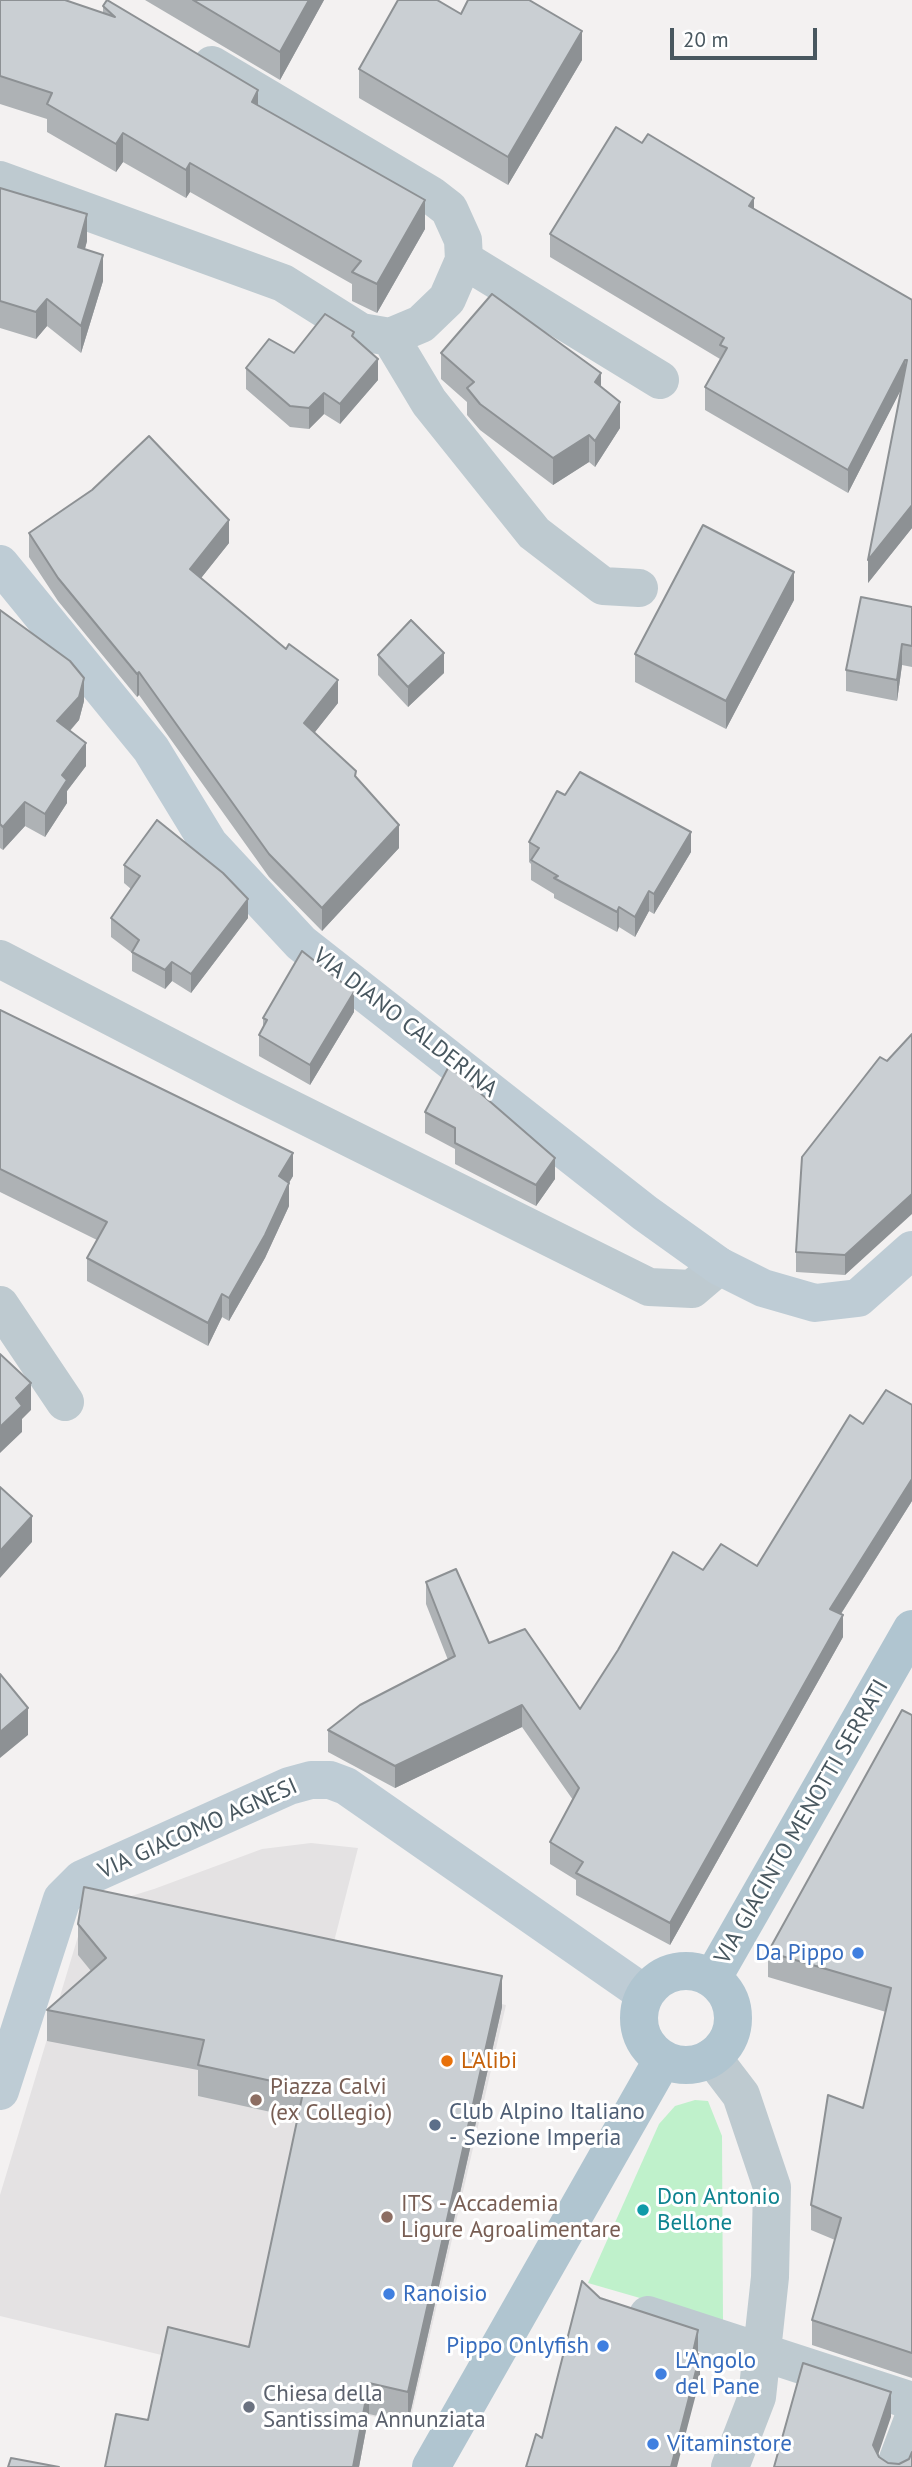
<!DOCTYPE html>
<style>
body{margin:0}
#map{position:relative;width:912px;height:2467px;overflow:hidden;background:#f3f1f1;font-family:"PT Sans",sans-serif}
canvas{display:block}
.scale{position:absolute;left:670px;top:28px;width:147px;height:32px;box-sizing:border-box;border:4px solid #48575f;border-top:0;padding-left:9px;font-size:21px;line-height:24px;white-space:nowrap;color:#48575f;-webkit-text-stroke:5px #fff;paint-order:stroke}
</style>
<div id="map">
<canvas width="912" height="2467"></canvas>
<div class="scale">20 m</div>
</div>
<script>
const ctx = document.querySelector('canvas').getContext('2d');
ctx.lineJoin = 'round';
function fillPath(path, color) {
  ctx.fillStyle = color;
  ctx.fill(path, 'evenodd');
}
function shape(rows) {
  const path = new Path2D();
  for (const r of rows) {
    if (r.length === 3) {
      path.moveTo(r[0] + r[2], r[1]);
      path.arc(r[0], r[1], r[2], 0, 2 * Math.PI);
      continue;
    }
    path.moveTo(r[0], r[1]);
    for (let i = 2; i < r.length; i += 2) path.lineTo(r[i], r[i + 1]);
  }
  return path;
}
function stroke(path, color, width, dash) {
  ctx.strokeStyle = color;
  ctx.lineWidth = width;
  ctx.lineCap = dash ? 'butt' : 'round';
  ctx.setLineDash(dash || []);
  ctx.stroke(path);
}
function label(font, color, halo, rows, align = 'center') {
  ctx.font = font + ' "PT Sans",sans-serif';
  ctx.lineWidth = 6;
  ctx.setLineDash([]);
  ctx.textBaseline = 'middle';
  ctx.strokeStyle = halo;
  ctx.fillStyle = color;
  for (const [text, x, y, turn = 0] of rows) {
    ctx.save();
    ctx.translate(x, y);
    ctx.rotate((+turn || 0) * Math.PI / 180);
    ctx.textAlign = isNaN(turn) ? turn : align;
    if (halo) ctx.strokeText(text, 0, 0);
    ctx.fillText(text, 0, 0);
    ctx.restore();
  }
}
const education = shape([
 [311,1843,358,1848,328,1965,506,2005,409,2426,307,2399,290,2386,0,2316,0,2195,86,1910,154,1889,262,1849]
]);
const green = shape([
 [695,2100,708,2101,722,2136,723,2322,588,2283,659,2124,675,2106]
]);
const street = shape([
 [0,180,283,283,361,332,390,337,421,324,447,299,464,260,463,240,449,209,431,195,212,65],
 [464,260,660,380],
 [390,337,429,402,534,533,603,586,639,588],
 [0,959,247,1087,649,1287,692,1289,719,1266],
 [0,1305,65,1402],
 [712,2057,741,2095,772,2187,770,2277,757,2397,730,2467],
 [648,2315,912,2401],
 [895,2467,912,2422]
]);
const secondary = shape([
 [0,564,151,749,209,844,301,943,645,1213,719,1266,763,1288,815,1303,858,1298,912,1250],
 [0,2091,62,1899,82,1879,289,1786,311,1780,330,1780,346,1786,645,1994]
]);
const primary = shape([
 [686,2018,47],
 [712,1979,912,1629],
 [431,2467,663,2059]
]);
const wall = shape([
 [0,0,103,13,103,6,258,105,425,229,377,313,352,301,352,284,190,192,186,198,123,162,116,172,47,132,47,119,0,104],
 [145,0,324,0,280,80],
 [461,14,582,60,508,185,359,98,359,69],
 [0,188,87,241,85,249,103,281,81,353,47,326,36,339,0,328],
 [754,209,912,300,912,528,868,583,902,387,848,493,705,410,705,387,720,359,550,257,550,234],
 [354,339,378,380,340,424,324,414,309,429,290,427,246,389,246,368,294,353],
 [441,353,601,386,620,428,595,467,589,462,553,485,480,430,467,415,467,402,441,379],
 [29,533,229,543,201,578,338,703,314,733,356,777,399,848,322,931,269,877,139,695,137,697,58,601,29,557],
 [794,600,726,729,635,682,635,654],
 [912,607,912,667,902,665,897,701,846,691,846,670],
 [0,610,84,701,79,720,70,731,86,766,67,791,67,803,45,837,25,826,3,850,0,848],
 [378,655,444,673,408,707,378,675],
 [529,842,691,852,654,914,649,911,635,937,619,927,617,932,554,898,554,894,531,880,531,864,529,862],
 [124,865,248,918,191,993,172,981,165,989,132,971,132,953,111,937,111,918,131,889,124,883],
 [0,1010,293,1176,289,1183,289,1206,265,1258,229,1321,222,1317,208,1346,87,1281,87,1258,97,1240,0,1192],
 [354,1012,310,1085,259,1056,259,1035,263,1028,263,1018],
 [887,1061,845,1275,796,1272,796,1252],
 [425,1112,555,1179,536,1206,455,1164,455,1149,425,1133],
 [912,1501,841,1614,843,1637,670,1945,576,1895,576,1880,550,1864,550,1842,573,1800,522,1727,395,1788,328,1752,328,1730,448,1660,426,1604,426,1582,489,1643,580,1709,703,1570,757,1566],
 [912,1715,912,2378,812,2345,812,2320,835,2240,811,2230,811,2205,863,2108,886,2012,768,1977,768,1952],
 [78,1924,502,2007,408,2423,369,2414,359,2467,105,2467,148,2420,249,2347,298,2118,198,2096,198,2070,47,2041,47,2010,91,1971,78,1955]
]);
const shadedWall = shape([
 [309,0,324,0,280,80,280,52],
 [582,31,582,60,508,185,508,157],
 [258,90,258,118,252,102],
 [123,133,123,162,116,172,116,144],
 [190,163,190,192,186,198,186,170],
 [754,198,754,221,749,206],
 [425,200,425,229,377,313,377,284],
 [87,214,87,241,78,274,78,247],
 [103,255,103,281,81,353,81,326],
 [47,299,47,326,36,339,36,312],
 [378,359,378,380,340,424,340,404],
 [905,360,905,382,848,493,848,470],
 [601,373,601,399,595,382],
 [324,393,324,414,309,429,309,408],
 [620,402,620,428,595,467,595,441],
 [589,435,589,462,553,485,553,458],
 [912,505,912,528,868,583,868,560],
 [229,520,229,543,190,592,190,569],
 [794,572,794,600,726,729,726,701],
 [902,644,902,665,897,701,897,680],
 [444,653,444,673,408,707,408,687],
 [139,672,139,695,137,697,137,674],
 [84,678,84,701,79,720,57,745,57,721],
 [338,680,338,703,304,746,304,723],
 [86,743,86,766,67,791,67,803,45,837,45,814,62,775],
 [25,802,25,826,3,850,3,827],
 [399,825,399,848,322,931,322,908],
 [691,832,691,852,654,914,654,894],
 [649,891,649,911,635,937,635,917],
 [248,899,248,918,191,993,191,974],
 [619,907,619,927,617,932,617,912],
 [172,962,172,981,165,989,165,970],
 [354,992,354,1012,310,1085,310,1065],
 [293,1153,293,1176,279,1199,279,1176],
 [555,1158,555,1179,536,1206,536,1185],
 [289,1183,289,1206,265,1258,229,1321,229,1298],
 [912,1194,912,1214,845,1275,845,1255],
 [222,1294,222,1317,208,1346,208,1323],
 [31,1383,31,1410,22,1419,22,1432,0,1453,0,1427,16,1398],
 [912,1479,912,1501,830,1631,830,1609],
 [32,1516,32,1542,0,1578,0,1551],
 [843,1615,843,1637,670,1945,670,1923],
 [522,1705,522,1727,395,1788,395,1766],
 [28,1708,28,1735,0,1758,0,1732],
 [502,1976,502,2007,408,2423,408,2392],
 [698,2330,698,2354,693,2352],
 [700,2355,700,2379,677,2467,671,2467],
 [369,2383,369,2414,359,2467,353,2467],
 [891,2392,891,2417,874,2467,873,2445]
]);
const building = shape([
 [0,0,65,0,115,17,103,6,107,0,258,90,252,102,425,200,377,284,352,272,361,261,190,163,186,170,123,133,116,144,47,104,52,93,0,76,0,0],
 [193,0,309,0,280,52,193,0],
 [398,0,437,0,461,14,468,0,529,0,582,31,508,157,359,69,398,0],
 [616,127,642,143,648,134,754,198,749,206,912,300,912,505,868,560,907,360,905,360,848,470,705,387,727,348,720,345,724,338,550,234,616,127],
 [0,188,87,214,78,247,103,255,81,326,47,299,36,312,0,301,0,188],
 [492,294,601,373,595,382,620,402,595,441,589,435,553,458,480,404,467,388,474,382,441,353,492,294],
 [325,314,354,332,352,336,378,359,340,404,324,393,309,408,290,406,246,368,269,339,294,353,325,314],
 [149,436,229,520,190,569,286,649,289,644,338,680,304,723,356,771,355,776,399,825,322,908,269,854,139,672,137,674,58,578,29,533,92,490,149,436],
 [703,525,794,572,726,701,635,654,703,525],
 [861,597,912,607,912,646,902,644,897,680,846,670,861,597],
 [0,610,70,661,84,678,79,697,57,721,86,743,62,775,67,780,45,814,25,802,3,827,0,824,0,610],
 [411,620,444,653,408,687,378,655,411,620],
 [580,772,691,832,654,894,649,891,635,917,619,907,617,912,554,878,558,876,531,860,539,848,529,842,557,791,565,795,580,772],
 [157,820,223,873,248,899,191,974,172,962,165,970,132,952,139,940,111,918,140,876,124,865,157,820],
 [302,951,354,992,310,1065,259,1035,267,1020,263,1018,302,951],
 [0,1010,293,1153,279,1176,289,1183,265,1235,229,1298,222,1294,208,1323,87,1258,107,1222,0,1169,0,1010],
 [912,1034,912,1194,845,1255,796,1252,802,1157,880,1057,887,1061,912,1034],
 [449,1066,555,1158,536,1185,455,1143,455,1128,425,1112,449,1066],
 [0,1354,31,1383,16,1398,22,1406,0,1427,0,1354],
 [886,1390,912,1405,912,1479,830,1609,843,1615,670,1923,576,1873,583,1862,550,1842,579,1788,522,1705,395,1766,328,1730,360,1705,455,1656,426,1582,456,1569,489,1643,525,1629,580,1709,618,1650,673,1552,703,1570,721,1544,757,1566,850,1415,863,1424,886,1390],
 [0,1487,32,1516,0,1551,0,1487],
 [0,1674,28,1708,0,1732,0,1674],
 [902,1710,912,1715,912,2353,812,2320,841,2218,811,2205,828,2095,863,2108,891,1988,768,1952,902,1710],
 [84,1887,502,1976,408,2392,369,2383,353,2467,105,2467,116,2414,148,2420,168,2327,249,2347,304,2088,198,2065,204,2040,47,2010,106,1958,78,1924,84,1887],
 [582,2281,600,2298,698,2330,693,2352,700,2355,671,2467,526,2467,536,2434,542,2438,582,2281],
 [803,2363,891,2392,873,2445,879,2457,888,2463,899,2464,909,2459,912,2452,912,2467,774,2467,803,2363],
 [11,2458,59,2467,8,2467,11,2458]
]);
const markers = [
 [858,1953,7,"#3f7fe0"],
 [447,2061,7,"#e8710a"],
 [256,2100,7,"#8d6e63"],
 [435,2125,7,"#5c6f8a"],
 [643,2210,7,"#0f9aa8"],
 [387,2217,7,"#8d6e63"],
 [389,2294,7,"#3f7fe0"],
 [603,2346,7,"#3f7fe0"],
 [661,2374,7,"#3f7fe0"],
 [249,2407,7,"#6b7280"],
 [653,2444,7,"#3f7fe0"]
];
const streetNames = [
 ["VIA DIANO CALDERINA",405,1023,38],
 ["VIA GIACINTO MENOTTI SERRATI",802,1822,-60],
 ["VIA GIACOMO AGNESI",198,1829,-24]
];
const shopNames = [
 ["Da Pippo",844,1953,"right"],
 ["Ranoisio",403,2294],
 ["Pippo Onlyfish",589,2346,"right"],
 ["L'Angolo",675,2361],
 ["del Pane",675,2387],
 ["Vitaminstore",667,2444]
];
const foodNames = [
 ["L'Alibi",461,2061]
];
const educationNames = [
 ["Piazza Calvi",270,2087],
 ["(ex Collegio)",270,2113],
 ["ITS - Accademia",401,2204],
 ["Ligure Agroalimentare",401,2230]
];
const serviceNames = [
 ["Club Alpino Italiano",449,2112],
 ["- Sezione Imperia",449,2138]
];
const cultureNames = [
 ["Don Antonio",657,2197],
 ["Bellone",657,2223]
];
const worshipNames = [
 ["Chiesa della",263,2394],
 ["Santissima Annunziata",263,2420]
];
fillPath(education, '#e4e2e3');
fillPath(green, '#bff1cb');
stroke(street, '#becad0', 38);
stroke(secondary, '#beccd5', 38);
stroke(primary, '#b0c5d0', 38);
fillPath(wall, '#aeb2b5');
fillPath(shadedWall, '#8d9194');
fillPath(building, '#cacfd3');
stroke(building, '#8d9194', 2);
for (const [x, y, r, color] of markers) {
  const dot = new Path2D();
  dot.arc(x, y, r, 0, 2 * Math.PI);
  ctx.fillStyle = color;
  ctx.fill(dot);
  stroke(dot, '#fff', 2.5);
}
label('23px', '#48575f', '#fff', streetNames);
label('23px', '#366cbe', '#fff', shopNames, 'left');
label('23px', '#c56008', '#fff', foodNames, 'left');
label('23px', '#785e54', '#fff', educationNames, 'left');
label('23px', '#4e5e75', '#fff', serviceNames, 'left');
label('23px', '#0d838f', '#fff', cultureNames, 'left');
label('23px', '#5b616d', '#fff', worshipNames, 'left');
</script>
